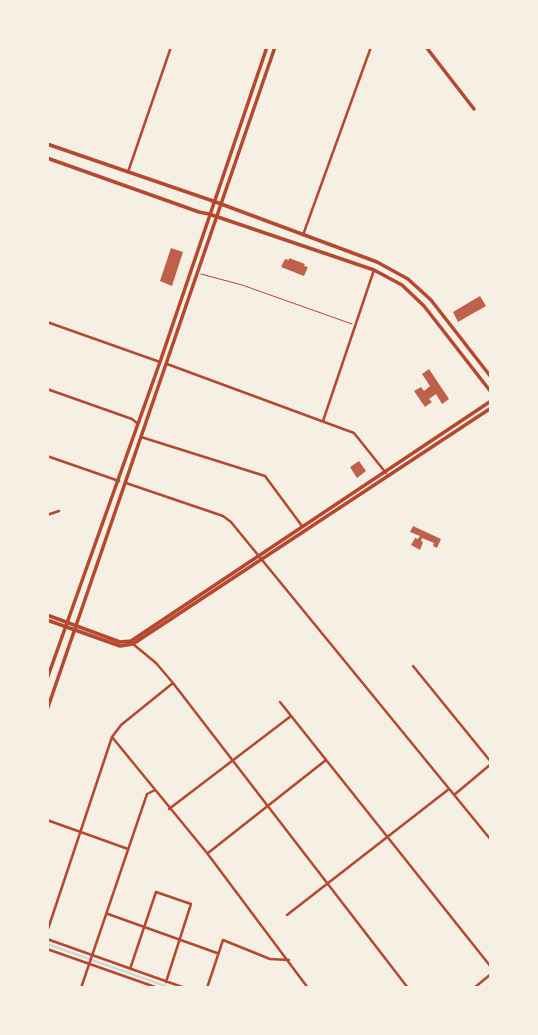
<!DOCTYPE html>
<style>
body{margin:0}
#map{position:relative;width:538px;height:1035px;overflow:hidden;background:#f6efe4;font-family:"DM Sans",sans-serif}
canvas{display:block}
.frame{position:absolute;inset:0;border:49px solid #f6efe4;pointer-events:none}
</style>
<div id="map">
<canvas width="538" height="1035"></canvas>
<div class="frame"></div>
</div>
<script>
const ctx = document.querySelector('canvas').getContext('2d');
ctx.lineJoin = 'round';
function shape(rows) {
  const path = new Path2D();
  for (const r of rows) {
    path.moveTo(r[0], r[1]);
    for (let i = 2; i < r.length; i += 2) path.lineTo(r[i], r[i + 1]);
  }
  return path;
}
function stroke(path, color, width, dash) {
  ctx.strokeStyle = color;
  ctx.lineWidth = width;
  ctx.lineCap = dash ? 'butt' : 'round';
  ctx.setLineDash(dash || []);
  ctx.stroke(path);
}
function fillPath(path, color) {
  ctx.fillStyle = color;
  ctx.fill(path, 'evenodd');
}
const stream = shape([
 [47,944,171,988]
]);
const building = shape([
 [171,248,183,252,172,286,160,281],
 [289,258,305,264,304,266,308,267,304,276,281,267,285,259,289,260],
 [480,296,486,306,458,322,453,312],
 [429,369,449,399,442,404,436,394,429,399,432,402,425,407,414,391,421,387,424,391,430,386,422,374],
 [359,461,366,471,357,478,350,467],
 [413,526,441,539,437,548,433,546,434,543,422,538,421,541,423,542,420,550,411,545,415,538,418,539,420,536,410,532]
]);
const service = shape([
 [201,274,242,285,352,324]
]);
const minor = shape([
 [128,172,171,47],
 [303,235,371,47],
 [47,322,160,362],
 [167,364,354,433,386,473],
 [47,389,132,419,138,424],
 [323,421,374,270],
 [141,437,265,476,302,526],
 [47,456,119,481],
 [126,483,223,516,231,522,491,840],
 [47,515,59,511],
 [47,529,47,537],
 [133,644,156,663,173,683,408,988],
 [413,666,491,762],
 [280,702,491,967],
 [112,737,207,853,308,988],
 [454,795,491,764],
 [169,809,291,716],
 [47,820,128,849],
 [208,853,326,760],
 [108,914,217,953],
 [287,915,449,789],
 [47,932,112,737,121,725,173,683],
 [47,939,185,988],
 [47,949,158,988],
 [130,969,156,892,191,904,166,982],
 [81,988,147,794,155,790],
 [207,988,223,940,270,959,289,960],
 [474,988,491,974]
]);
const tertiary = shape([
 [426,47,474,109]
]);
const secondary = shape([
 [47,144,213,201],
 [47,158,199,212,209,214],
 [47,615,120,642,131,641,491,401],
 [47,620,120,646,133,644,491,408]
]);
const primary = shape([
 [213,201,377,262,408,279,431,300,491,377],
 [209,214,374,270,402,285,424,306,491,392],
 [47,679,160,362,267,47],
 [47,710,275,47]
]);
stroke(stream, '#c9d6d2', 2);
fillPath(building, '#bf614a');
stroke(service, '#b5482f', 1);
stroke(minor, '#b5482f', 2.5);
stroke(tertiary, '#b5482f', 3.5);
stroke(secondary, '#b5482f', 3.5);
stroke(primary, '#b5482f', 3.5);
</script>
